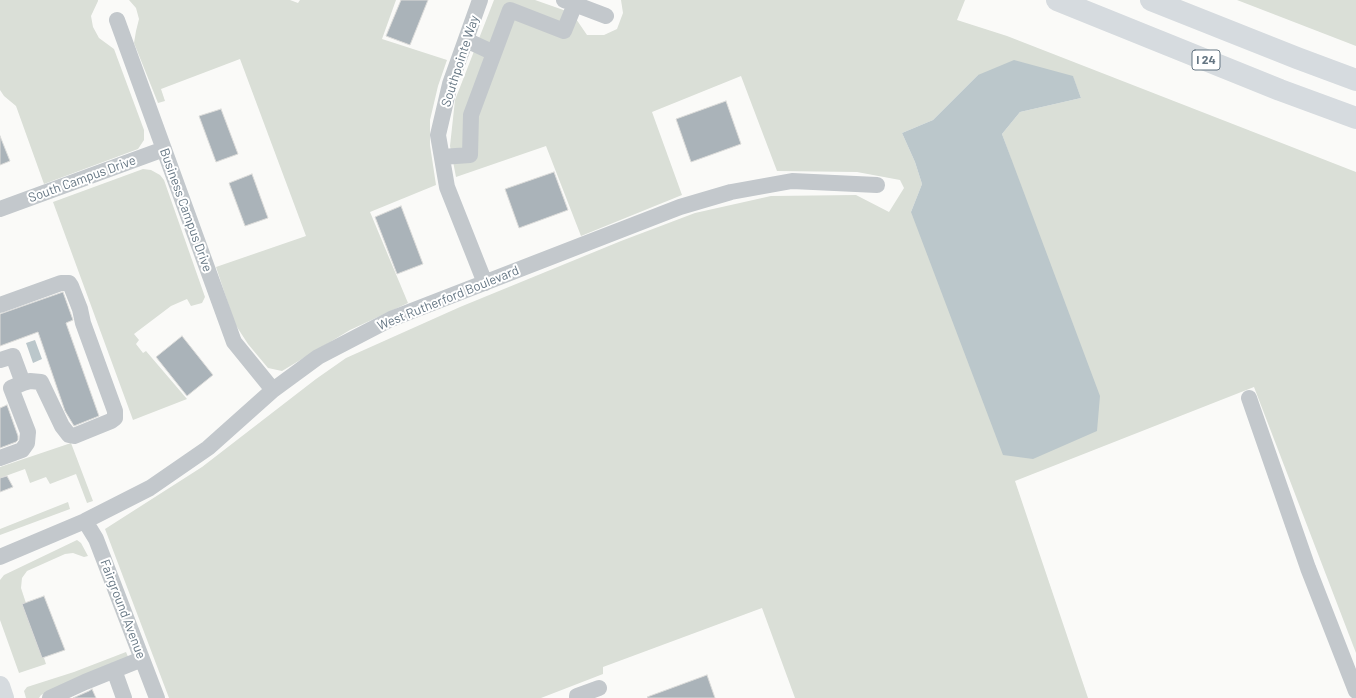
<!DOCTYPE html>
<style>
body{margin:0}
canvas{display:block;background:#fafaf8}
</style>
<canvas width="1356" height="698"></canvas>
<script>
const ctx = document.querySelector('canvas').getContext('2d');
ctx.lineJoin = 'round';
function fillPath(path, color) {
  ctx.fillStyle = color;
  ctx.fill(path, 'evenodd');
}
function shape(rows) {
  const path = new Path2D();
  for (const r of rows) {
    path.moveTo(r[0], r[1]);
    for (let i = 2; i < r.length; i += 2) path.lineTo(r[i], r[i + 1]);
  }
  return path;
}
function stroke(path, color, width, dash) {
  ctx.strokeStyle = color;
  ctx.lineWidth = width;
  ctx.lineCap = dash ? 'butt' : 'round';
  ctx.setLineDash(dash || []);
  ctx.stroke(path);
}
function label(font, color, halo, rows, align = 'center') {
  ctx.font = font + ' Barlow,sans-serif';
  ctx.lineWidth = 4;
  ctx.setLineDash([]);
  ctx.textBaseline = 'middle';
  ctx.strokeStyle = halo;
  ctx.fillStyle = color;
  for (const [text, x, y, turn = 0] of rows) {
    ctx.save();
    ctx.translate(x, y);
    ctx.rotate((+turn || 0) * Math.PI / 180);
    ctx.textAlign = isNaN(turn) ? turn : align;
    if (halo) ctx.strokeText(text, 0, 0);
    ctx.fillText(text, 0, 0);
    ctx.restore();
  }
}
const green = shape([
 [0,0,98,0,98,1,91,16,93,27,99,38,114,49,144,130,144,140,138,149,44,184,16,106,4,96,0,90],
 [129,0,290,0,298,3,300,0,396,0,382,39,447,60,438,86,430,120,430,145,436,185,370,212,408,303,350,330,282,371,268,368,248,344,235,324,216,267,306,236,240,59,161,89,165,101,158,103,134,43,136,31,139,19,136,8],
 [494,0,535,0,572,13,587,35,604,35,617,29,623,13,621,0,965,0,957,20,1007,36,1356,172,1356,653,1254,387,1015,481,1088,698,795,698,762,608,603,667,603,674,541,698,169,698,105,529,202,467,316,379,346,358,460,307,621,241,695,213,771,196,856,195,889,212,904,188,900,180,857,172,777,171,741,76,652,112,682,195,581,236,546,146,456,177,450,146,455,100],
 [978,75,1073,77,1081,98,1020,112,1002,134,1011,159,911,212,922,184,915,162,902,133,933,120],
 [1237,0,1356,0,1356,46],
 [143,169,151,170,160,175,164,180,205,297,202,303,191,306,187,299,171,306,134,334,139,340,136,344,143,353,146,351,187,399,133,420,53,202],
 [71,443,93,501,87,503,76,474,50,484,46,477,30,483,25,469,0,478,0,467],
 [68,502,70,509,0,535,0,529],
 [77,540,81,543,88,556,84,557,73,553,65,554,27,571,22,578,21,588,46,664,19,673,0,620,0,580,4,575],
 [126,652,129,659,41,695,39,698,26,698,24,691,27,687,74,672]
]);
const water = shape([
 [1014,60,1073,76,1081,98,1020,112,1002,134,1100,396,1097,431,1033,459,1003,455,911,212,922,184,915,162,902,133,933,120,978,75],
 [35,340,42,359,33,363,26,343]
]);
const building = shape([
 [401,0,428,0,410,45,386,36,401,0],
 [726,101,741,144,691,162,676,119,726,101],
 [221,109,238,154,216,162,199,116,221,109],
 [0,136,10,161,0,165,0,136],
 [554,172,568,210,519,228,505,189,554,172],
 [252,174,268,218,245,226,229,183,252,174],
 [401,206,423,264,397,274,375,217,401,206],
 [63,292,73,320,66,323,99,416,74,426,65,411,38,332,0,346,0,314,63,292],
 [182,336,213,375,187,396,156,357,182,336],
 [7,405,18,436,18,440,16,442,0,448,0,408,7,405],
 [7,476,13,487,0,492,0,478,7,476],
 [44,596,65,650,42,658,22,604,44,596],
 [707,675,715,698,648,698,647,697,707,675],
 [92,689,96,698,73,698,89,691,92,689]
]);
const minor = shape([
 [480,0,450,84,438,135,447,187,485,283],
 [564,0,606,16],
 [117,20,234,342,273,390],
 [466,40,494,53],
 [442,157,470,155,471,115,510,10,564,31,575,4],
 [0,209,164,149],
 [0,305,61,283,69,283,71,286,80,309,83,323,115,411,115,418,111,421,74,436,69,435,62,426,41,382,30,381,23,383,13,356,0,360],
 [1249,398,1308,568,1356,691],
 [0,458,22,450,27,443,28,432,11,388,23,383],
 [85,521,96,539,157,698],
 [0,557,85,521,150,488,208,448,273,390,318,357,391,319,680,207,731,192,792,181,877,185],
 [114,670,124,698],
 [50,698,85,682,142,659],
 [577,698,577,696,599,688]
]);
const major = shape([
 [0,686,4,698]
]);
const highway = shape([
 [1057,0,1280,90,1356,118],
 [1151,0,1297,58,1356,80]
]);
const shields = [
 [1206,60,28]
];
const shieldNames = [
 ["I 24",1206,60]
];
const streetNames = [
 ["Southpointe Way",460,61,-72],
 ["South Campus Drive",82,179,-20],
 ["Business Campus Drive",186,210,70],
 ["West Rutherford Boulevard",448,298,-22],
 ["Fairground Avenue",123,609,69]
];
fillPath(green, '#dadfd7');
fillPath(water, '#bbc7cb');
fillPath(building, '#aab3b9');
stroke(building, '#dcdcda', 1);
stroke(minor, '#c3c8cc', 16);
stroke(major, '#d6dbdf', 20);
stroke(highway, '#d6dbdf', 22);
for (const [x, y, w] of shields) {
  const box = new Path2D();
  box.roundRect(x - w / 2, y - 10, w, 20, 3);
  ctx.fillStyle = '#fff';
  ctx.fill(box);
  stroke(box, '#657683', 1);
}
label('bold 12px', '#657683', null, shieldNames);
label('13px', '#657683', '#fff', streetNames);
</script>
